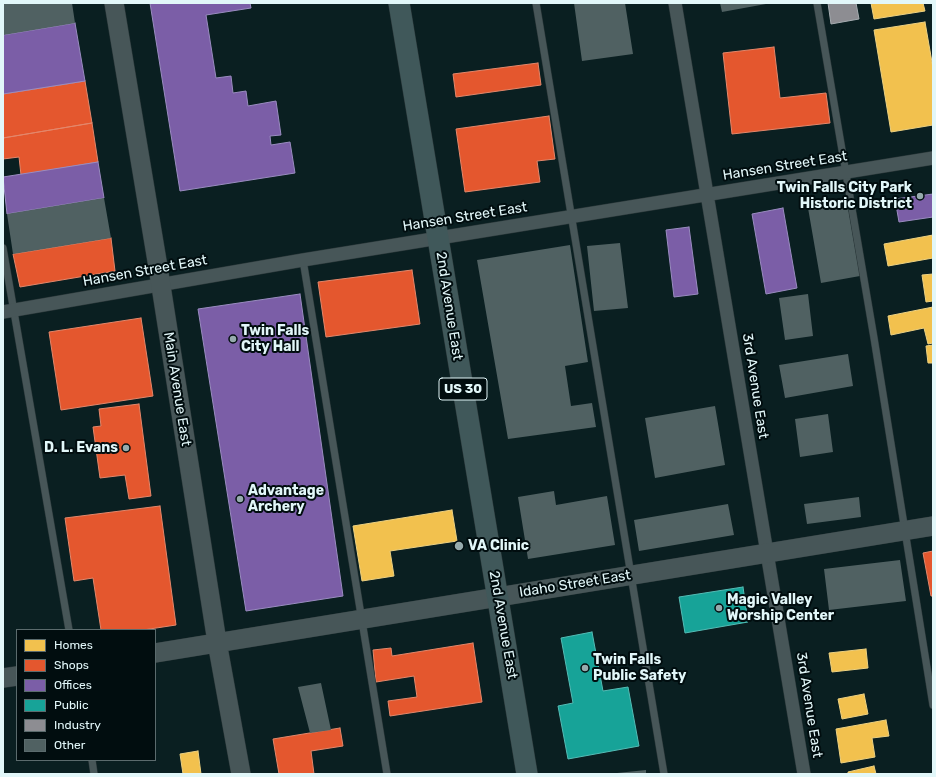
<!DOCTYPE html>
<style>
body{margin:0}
#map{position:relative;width:936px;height:777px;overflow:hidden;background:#0a1f21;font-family:Rubik,sans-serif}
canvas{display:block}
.frame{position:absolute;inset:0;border:4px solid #e2f7f9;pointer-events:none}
.legend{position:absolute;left:16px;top:629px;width:140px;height:132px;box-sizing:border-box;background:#010d0f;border:1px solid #5b6b6d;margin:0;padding:5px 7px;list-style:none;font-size:12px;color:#e2f7f9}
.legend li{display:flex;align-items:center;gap:8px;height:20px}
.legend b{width:20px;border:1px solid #5b6b6d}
</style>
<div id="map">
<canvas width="936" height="777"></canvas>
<div class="frame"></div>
<ul class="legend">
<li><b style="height:11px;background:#f2c14e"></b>Homes</li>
<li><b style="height:11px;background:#e4572e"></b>Shops</li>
<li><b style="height:11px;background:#7b5ea7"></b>Offices</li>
<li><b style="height:11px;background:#17a398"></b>Public</li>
<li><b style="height:11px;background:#8d8d92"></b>Industry</li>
<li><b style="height:11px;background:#506162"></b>Other</li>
</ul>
</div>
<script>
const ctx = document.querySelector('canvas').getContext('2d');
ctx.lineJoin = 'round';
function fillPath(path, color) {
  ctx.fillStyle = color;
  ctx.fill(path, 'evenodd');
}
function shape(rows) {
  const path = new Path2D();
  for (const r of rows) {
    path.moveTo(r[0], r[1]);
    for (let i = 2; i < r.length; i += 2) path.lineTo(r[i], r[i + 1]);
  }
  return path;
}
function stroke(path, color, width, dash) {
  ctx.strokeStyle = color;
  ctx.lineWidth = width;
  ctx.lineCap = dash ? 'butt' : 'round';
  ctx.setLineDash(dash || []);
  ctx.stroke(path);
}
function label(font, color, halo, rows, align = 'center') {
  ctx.font = font + ' Rubik,sans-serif';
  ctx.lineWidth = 4;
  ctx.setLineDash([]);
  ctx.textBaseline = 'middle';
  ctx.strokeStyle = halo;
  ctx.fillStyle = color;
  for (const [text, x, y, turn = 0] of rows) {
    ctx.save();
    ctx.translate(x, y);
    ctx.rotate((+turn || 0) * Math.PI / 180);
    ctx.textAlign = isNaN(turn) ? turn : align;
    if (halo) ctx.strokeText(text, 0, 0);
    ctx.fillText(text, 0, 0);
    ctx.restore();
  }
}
const homes = shape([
 [871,3,923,3,925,11,874,19,871,3],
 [925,22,933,68,933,125,891,132,874,30,925,22],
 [933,235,933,258,888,266,884,244,933,235],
 [933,274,933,301,926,302,922,275,933,274],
 [933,307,933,343,928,344,924,328,891,335,888,316,933,307],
 [933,345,933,363,928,363,926,346,933,345],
 [452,510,457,541,390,551,394,576,362,581,353,526,452,510],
 [866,649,868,668,832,672,829,653,866,649],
 [864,694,868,714,842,719,838,699,864,694],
 [886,720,889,736,872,738,875,757,841,763,836,729,886,720],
 [198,751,201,774,183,774,180,754,198,751],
 [874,766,876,774,848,774,848,772,874,766]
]);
const shops = shape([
 [774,47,780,98,826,93,830,123,732,134,723,53,774,47],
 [538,63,541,85,456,97,453,74,538,63],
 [85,81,92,123,3,138,3,94,85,81],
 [549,116,555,159,537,161,540,182,465,192,456,129,549,116],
 [92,123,98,162,21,175,19,157,3,159,3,138,92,123],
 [111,238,115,271,20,287,13,254,111,238],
 [412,270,420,324,326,337,318,282,412,270],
 [141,318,153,396,61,410,49,332,141,318],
 [139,404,151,496,129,499,125,475,100,478,93,427,101,426,99,409,139,404],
 [160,506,176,625,143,630,101,630,93,578,74,581,65,518,160,506],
 [933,551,933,596,931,596,923,553,933,551],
 [473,643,482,702,390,716,388,701,417,697,414,676,376,682,373,650,391,648,392,656,473,643],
 [340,728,343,746,311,751,314,774,279,774,273,739,340,728]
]);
const offices = shape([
 [150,3,250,3,251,8,206,15,216,78,231,76,233,93,246,91,248,106,276,101,281,135,270,136,271,145,290,142,295,173,180,191,150,3],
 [75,23,85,81,3,94,3,35,75,23],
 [98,162,104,198,7,214,3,177,98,162],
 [933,194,933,217,899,222,895,199,933,194],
 [783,208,797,288,766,294,752,214,783,208],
 [689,227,698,294,674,297,666,230,689,227],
 [300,294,343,596,246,611,198,309,300,294]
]);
const public = shape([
 [743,587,748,622,685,633,679,597,743,587],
 [592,632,603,691,628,687,639,746,568,759,558,706,573,703,561,638,592,632]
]);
const industry = shape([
 [828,3,856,3,859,19,831,24,828,3]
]);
const building = shape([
 [3,3,72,3,75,23,3,35],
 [574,3,625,3,633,54,582,61],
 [720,3,766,3,766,4,722,12],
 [104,198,111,238,13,254,7,214],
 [847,201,860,276,821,283,808,208],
 [620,243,628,308,594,311,587,246],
 [570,245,588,362,565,366,571,406,592,403,596,427,508,439,477,260],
 [808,294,813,336,785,340,779,298],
 [848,354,853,386,785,398,779,365],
 [715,406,725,465,655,478,645,418],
 [828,414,833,452,800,457,795,419],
 [554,491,556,505,607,496,615,545,528,559,518,497],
 [859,497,861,517,807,524,804,504],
 [728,504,734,535,639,551,634,520],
 [900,560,906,601,829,610,824,569],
 [321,683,331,730,310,733,298,687],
 [646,770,646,774,617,774,617,773]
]);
const lane = shape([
 [536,3,664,774],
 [817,3,874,338,933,705],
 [3,248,69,630],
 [303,260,387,774],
 [92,760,94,774]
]);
const street = shape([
 [675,3,804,774],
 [3,312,303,260,933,158]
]);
const secondary = shape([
 [114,3,158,267,217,642,241,774],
 [155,653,933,526],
 [3,678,17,676]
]);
const primary = shape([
 [399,3,527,774]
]);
const markers = [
 [920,196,4,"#96abad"],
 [233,339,4,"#96abad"],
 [126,448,4,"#96abad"],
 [240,499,4,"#96abad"],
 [459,546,5,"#96abad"],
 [719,608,4,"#96abad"],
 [585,668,4,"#96abad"]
];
const shields = [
 [463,389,48]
];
const shieldNames = [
 ["US 30",463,389]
];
const streetNames = [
 ["Hansen Street East",785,166,-9],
 ["Hansen Street East",465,217,-9],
 ["Hansen Street East",145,271,-10],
 ["2nd Avenue East",449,306,81],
 ["3rd Avenue East",755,386,81],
 ["Main Avenue East",177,389,81],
 ["Idaho Street East",575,584,-9],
 ["2nd Avenue East",503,625,80],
 ["3rd Avenue East",809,705,81]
];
const poiNames = [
 ["Twin Falls City Park",912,188,"right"],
 ["Historic District",912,204,"right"],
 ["Twin Falls",241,331],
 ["City Hall",241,347],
 ["D. L. Evans",118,448,"right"],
 ["Advantage",248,491],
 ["Archery",248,507],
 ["VA Clinic",468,546],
 ["Magic Valley",727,600],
 ["Worship Center",727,616],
 ["Twin Falls",593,660],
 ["Public Safety",593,676]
];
fillPath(homes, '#f2c14e');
stroke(homes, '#edd181', 1);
fillPath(shops, '#e4572e');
stroke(shops, '#e3876b', 1);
fillPath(offices, '#7b5ea7');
stroke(offices, '#9a8cc0', 1);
fillPath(public, '#17a398');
stroke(public, '#54bcb5', 1);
fillPath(industry, '#8d8d92');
stroke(industry, '#a6adb1', 1);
fillPath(building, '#506162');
stroke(lane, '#2a3739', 8);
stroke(street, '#2a3739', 14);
stroke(secondary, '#2a3739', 20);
stroke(primary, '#2a3739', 22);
stroke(lane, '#475658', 7);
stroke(street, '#475658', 13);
stroke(secondary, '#475658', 19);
stroke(primary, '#40585a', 21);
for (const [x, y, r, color] of markers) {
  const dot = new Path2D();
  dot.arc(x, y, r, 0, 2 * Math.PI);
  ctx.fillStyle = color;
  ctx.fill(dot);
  stroke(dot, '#010d0f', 1.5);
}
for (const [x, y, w] of shields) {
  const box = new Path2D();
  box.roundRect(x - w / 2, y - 11, w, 22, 3);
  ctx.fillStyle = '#010d0f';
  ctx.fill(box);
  stroke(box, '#e2f7f9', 1);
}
label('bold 13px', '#e2f7f9', null, shieldNames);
label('14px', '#e2f7f9', '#010d0f', streetNames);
label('bold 14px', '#e2f7f9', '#010d0f', poiNames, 'left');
</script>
